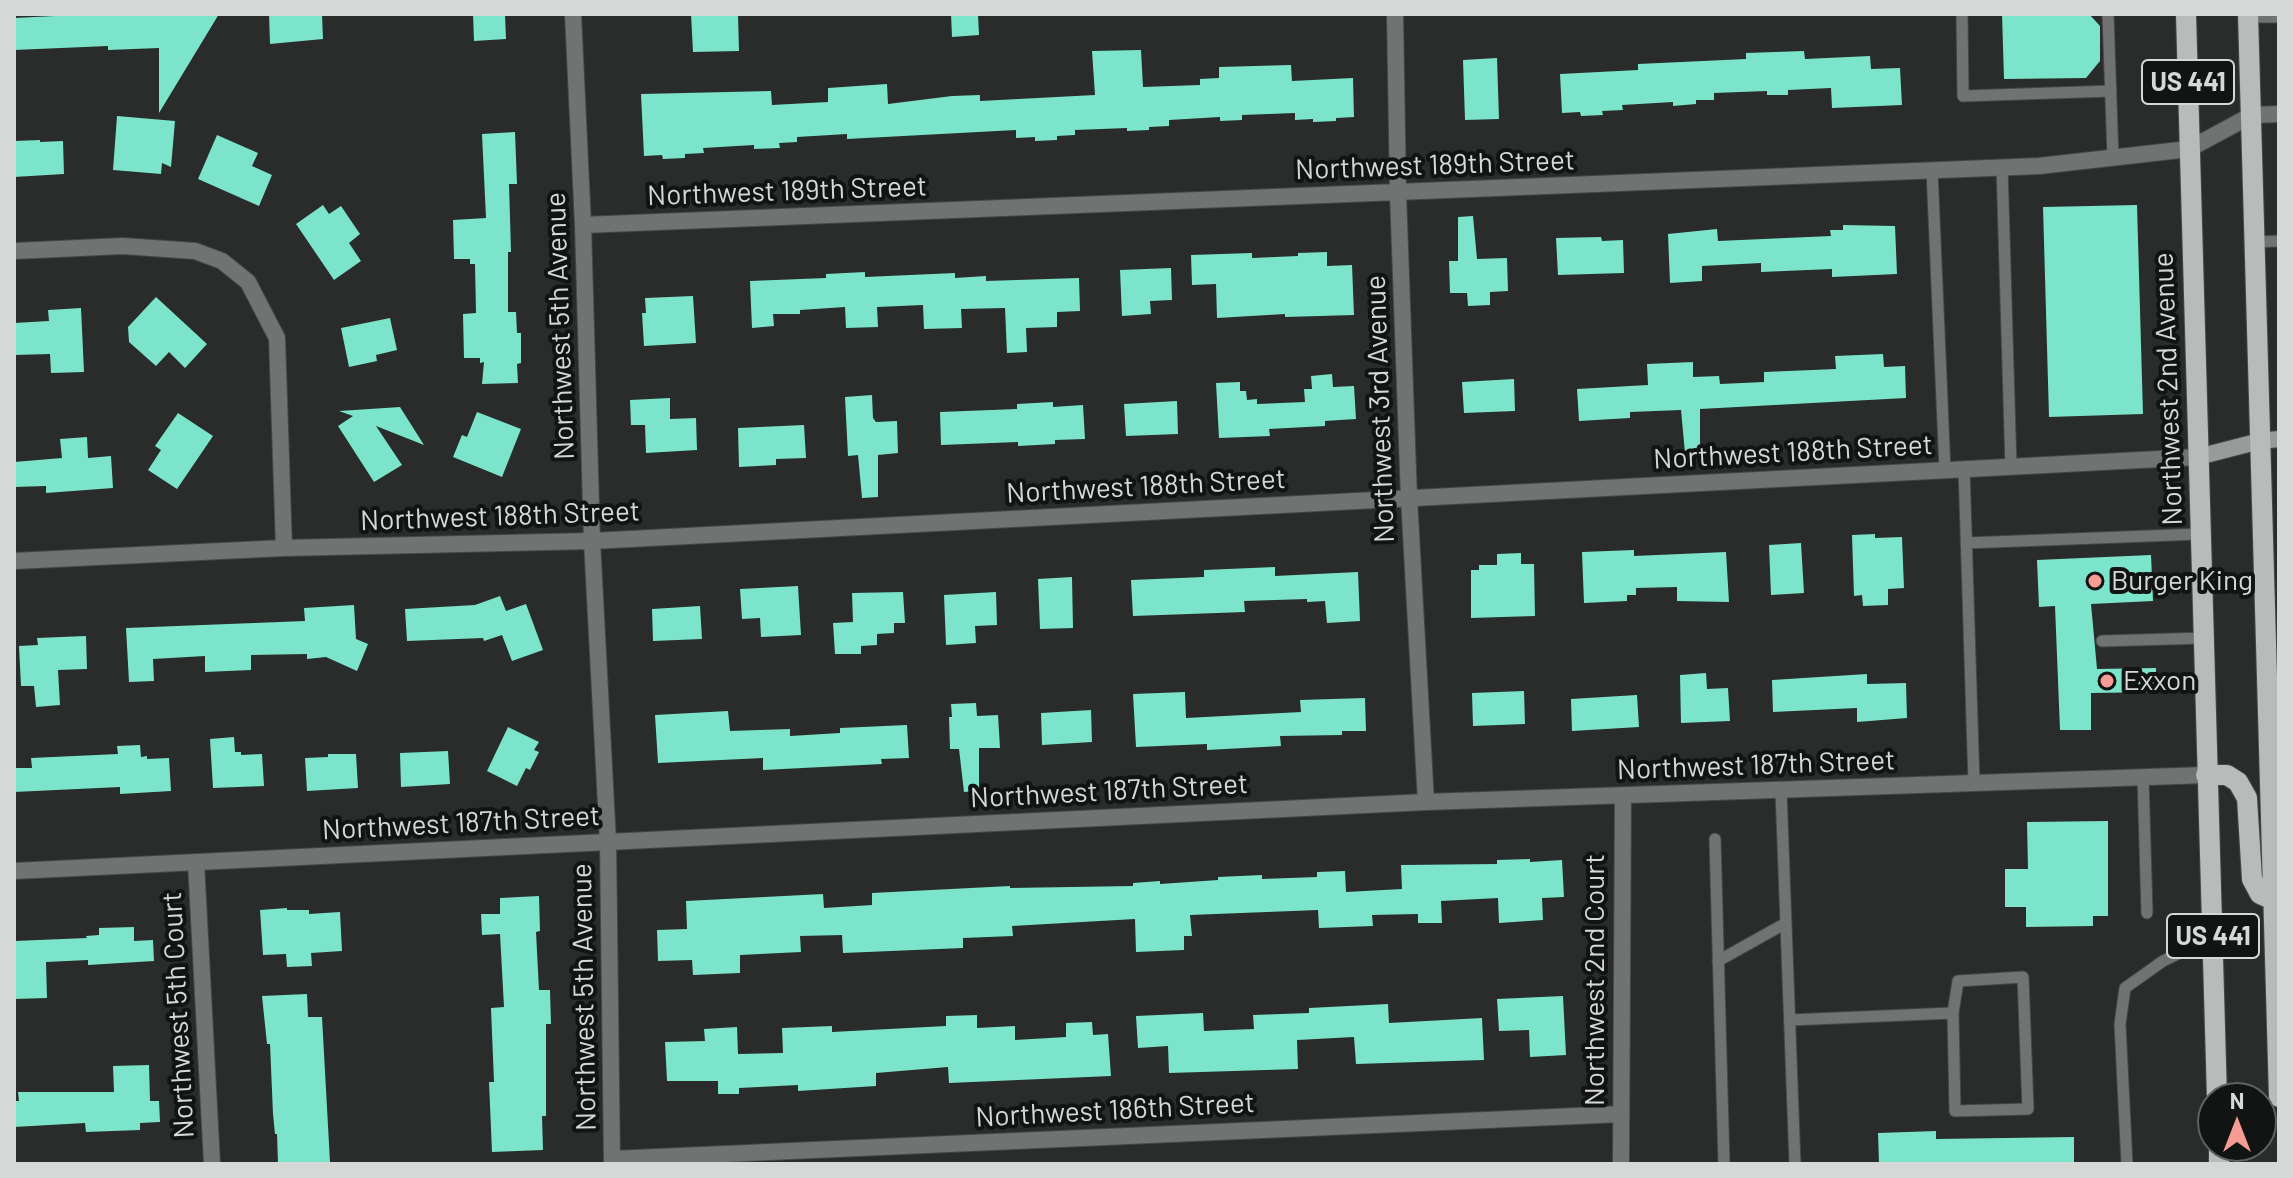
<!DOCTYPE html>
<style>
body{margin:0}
#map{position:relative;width:2293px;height:1178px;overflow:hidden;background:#292c2b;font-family:Barlow,sans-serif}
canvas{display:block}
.frame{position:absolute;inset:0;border:16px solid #d6d8d7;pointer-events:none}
.north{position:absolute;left:2197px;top:1082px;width:80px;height:80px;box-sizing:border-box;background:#121413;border:2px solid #606261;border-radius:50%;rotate:0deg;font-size:22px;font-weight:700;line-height:32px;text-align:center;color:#d6d8d7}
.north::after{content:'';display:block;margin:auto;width:28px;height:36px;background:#f59c94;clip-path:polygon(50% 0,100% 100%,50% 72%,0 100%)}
</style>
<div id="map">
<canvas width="2293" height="1178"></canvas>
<div class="frame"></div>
<div class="north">N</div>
</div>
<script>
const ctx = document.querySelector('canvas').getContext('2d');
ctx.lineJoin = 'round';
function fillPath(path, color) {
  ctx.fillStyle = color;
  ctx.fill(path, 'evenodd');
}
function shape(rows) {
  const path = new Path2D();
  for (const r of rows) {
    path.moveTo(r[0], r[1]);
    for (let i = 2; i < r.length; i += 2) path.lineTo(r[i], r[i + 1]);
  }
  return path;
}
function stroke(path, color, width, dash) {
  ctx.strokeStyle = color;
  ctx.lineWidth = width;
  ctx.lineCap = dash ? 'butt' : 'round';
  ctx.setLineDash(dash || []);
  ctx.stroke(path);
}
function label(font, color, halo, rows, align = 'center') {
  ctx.font = font + ' Barlow,sans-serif';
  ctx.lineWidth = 8;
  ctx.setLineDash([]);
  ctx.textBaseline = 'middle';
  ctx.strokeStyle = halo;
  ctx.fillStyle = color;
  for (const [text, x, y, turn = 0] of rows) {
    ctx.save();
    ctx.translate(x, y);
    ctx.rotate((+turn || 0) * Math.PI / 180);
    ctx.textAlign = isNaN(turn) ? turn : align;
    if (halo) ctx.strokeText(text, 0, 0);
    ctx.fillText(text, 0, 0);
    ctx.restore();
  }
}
const building = shape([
 [96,14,219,14,159,113,159,48,108,50,108,46,14,50,14,18],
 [269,14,322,14,323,39,270,44],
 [473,14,505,14,506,39,474,41],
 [691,14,738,14,739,51,693,52],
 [951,14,978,14,979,35,952,37],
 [2002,14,2089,14,2100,26,2100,61,2086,78,2004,79],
 [1141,50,1143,87,1200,85,1200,79,1219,78,1219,67,1291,65,1292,81,1353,78,1354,117,1336,118,1336,121,1313,122,1313,119,1295,120,1295,113,1242,115,1242,120,1220,121,1220,117,1169,120,1169,126,1149,127,1149,130,1127,131,1127,128,1075,130,1075,135,1057,136,1057,140,1035,141,1035,137,1016,138,1016,130,847,139,847,134,797,137,797,142,779,143,780,148,754,149,754,145,703,148,704,153,685,154,685,158,663,159,662,155,644,156,641,94,771,91,772,105,828,102,828,88,887,84,888,104,952,96,980,95,980,101,1095,95,1092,51],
 [1804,51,1805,59,1870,56,1871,69,1900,68,1902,105,1832,108,1831,88,1788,90,1788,95,1767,95,1767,91,1714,93,1714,100,1696,100,1696,104,1673,106,1673,102,1622,105,1623,110,1602,111,1603,115,1581,116,1580,112,1562,113,1560,74,1638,70,1638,64,1746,59,1746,53],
 [1497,58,1499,119,1465,120,1463,60],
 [117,116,175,121,171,167,162,163,161,174,113,170],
 [515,132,517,184,509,184,511,252,508,252,508,312,516,312,517,333,521,333,521,363,517,364,518,383,482,384,484,362,480,363,480,358,464,358,463,314,476,313,475,264,470,264,470,259,454,259,453,220,486,218,482,134],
 [217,135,258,153,252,166,272,175,259,206,198,179],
 [40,140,40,142,63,141,64,174,14,177,14,141],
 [323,205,329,214,341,206,360,234,349,243,361,261,334,280,296,224],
 [2137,205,2143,414,2049,417,2043,207],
 [1473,216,1477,259,1507,258,1508,291,1490,292,1490,305,1468,306,1467,293,1450,293,1449,261,1458,261,1458,217],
 [1843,225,1895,226,1897,274,1832,277,1832,269,1761,272,1761,263,1702,266,1702,281,1670,283,1668,234,1717,229,1718,241,1831,236,1830,230,1843,230],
 [1601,237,1602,241,1623,240,1624,273,1558,275,1556,238],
 [1327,252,1327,266,1352,265,1354,315,1285,317,1285,314,1217,318,1216,284,1192,285,1191,255,1252,253,1252,258,1298,256,1298,253],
 [1171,268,1172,300,1150,301,1151,314,1122,316,1120,270],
 [865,272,865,277,955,273,955,278,986,276,986,281,1079,278,1080,311,1057,312,1057,327,1026,328,1027,352,1007,353,1005,308,961,309,962,328,924,329,923,305,877,307,878,327,846,328,845,307,800,310,800,314,773,314,774,326,752,328,750,281,826,278,826,274],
 [693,296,696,343,644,346,642,313,646,313,645,298],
 [156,297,207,344,185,368,169,352,156,366,129,342,128,327],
 [81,308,84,372,51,373,50,354,14,355,14,323,49,321,48,310],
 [390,318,397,350,376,355,377,361,349,367,341,328],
 [1883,354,1884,367,1905,366,1906,398,1700,409,1700,452,1685,453,1681,410,1630,412,1630,418,1579,421,1577,389,1648,385,1647,364,1693,362,1693,377,1719,376,1720,384,1764,382,1764,372,1836,369,1835,356],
 [1332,374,1333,387,1354,386,1356,419,1325,421,1325,426,1269,429,1270,436,1219,438,1216,383,1240,382,1240,391,1246,391,1247,400,1257,399,1257,404,1305,402,1304,389,1312,389,1311,376],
 [1514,379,1515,411,1464,413,1462,382],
 [872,395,873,418,876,422,897,421,898,453,878,455,878,497,862,498,858,455,848,456,845,397],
 [670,398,670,419,696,418,697,450,646,453,645,425,631,425,630,400],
 [1177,401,1178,434,1126,436,1124,404],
 [1053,402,1053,407,1083,405,1085,439,1055,440,1055,444,1018,446,1018,442,941,445,940,412,1017,409,1017,404],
 [400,407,424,445,376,426,402,465,374,482,338,426,353,416,339,411],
 [477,412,521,429,502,477,453,457,462,435,467,437],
 [178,413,213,436,177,489,148,470,161,450,155,446],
 [804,425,806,458,776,459,776,465,739,467,738,428],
 [87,437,88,458,111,456,113,488,46,493,46,486,14,487,14,462,62,458,60,439],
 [1875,534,1875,538,1902,537,1904,588,1888,589,1888,605,1863,606,1862,595,1854,596,1852,535],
 [1801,543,1804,593,1771,595,1769,545],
 [1634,550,1634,556,1726,552,1729,602,1677,601,1677,587,1636,588,1636,595,1627,595,1627,601,1584,603,1582,552],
 [1521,553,1521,564,1534,564,1535,616,1471,618,1471,570,1479,570,1479,565,1497,565,1497,554],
 [2151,555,2153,601,2091,604,2097,669,2156,668,2156,692,2091,693,2091,730,2060,730,2055,606,2039,607,2037,560],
 [1275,567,1275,576,1358,572,1360,621,1327,623,1325,601,1307,602,1307,599,1244,601,1245,612,1133,616,1131,580,1204,577,1204,570],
 [1072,577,1073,628,1040,629,1038,579],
 [798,586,801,635,761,637,760,618,742,619,740,589],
 [903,592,905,623,894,623,894,633,877,634,877,645,861,646,861,654,835,654,833,623,853,622,852,593],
 [996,592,997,625,975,626,976,643,946,645,944,595],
 [500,596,506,611,526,604,543,650,512,661,502,635,484,641,483,638,407,641,405,609,475,605],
 [354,605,356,639,368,644,357,671,326,657,307,659,307,654,251,655,251,670,205,672,205,656,153,659,154,681,129,682,126,628,305,621,304,608],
 [700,606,702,639,653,641,652,609],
 [86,636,87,669,58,670,60,705,36,707,34,686,21,686,19,646,38,645,37,638],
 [1706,673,1707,689,1728,688,1730,721,1681,723,1680,675],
 [1867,674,1867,684,1906,683,1907,718,1857,722,1857,708,1773,712,1772,680],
 [1524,691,1525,724,1473,726,1472,693],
 [1185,692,1186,718,1301,712,1300,700,1365,698,1366,731,1342,731,1342,735,1280,736,1281,746,1207,750,1207,744,1136,747,1133,694],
 [1637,695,1639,727,1572,731,1571,699],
 [976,703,977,716,998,715,1000,748,979,748,979,791,964,792,959,749,950,749,949,717,952,717,951,704],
 [1091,710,1092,742,1042,745,1041,713],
 [728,711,730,731,790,729,790,736,840,733,840,728,907,725,909,758,881,759,882,764,763,770,763,758,658,763,655,715],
 [508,727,539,742,534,750,539,752,530,770,526,768,517,786,487,771],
 [234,737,235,752,241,752,241,755,262,754,264,786,213,788,210,739],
 [140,745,141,757,147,756,147,759,169,758,171,791,120,794,120,787,14,792,14,768,32,768,31,758,118,754,117,746],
 [448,751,450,784,401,787,400,753],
 [328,754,356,754,358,788,307,791,305,758,328,757],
 [2108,821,2108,916,2093,916,2093,926,2026,927,2026,907,2005,907,2005,869,2028,869,2027,822],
 [1530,859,1530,862,1562,860,1564,897,1542,898,1543,920,1499,923,1498,898,1441,901,1442,923,1418,923,1418,914,1372,915,1373,926,1319,928,1318,910,1190,915,1192,936,1184,936,1184,950,1136,952,1135,919,1012,926,1013,936,963,938,963,948,843,953,842,935,800,936,801,952,740,955,740,973,693,975,692,960,658,961,657,930,687,929,686,901,823,894,824,908,872,905,872,893,1010,886,1010,888,1133,886,1133,883,1160,881,1160,884,1218,880,1218,877,1262,875,1262,879,1317,877,1317,872,1345,871,1346,892,1402,889,1401,865,1497,864,1497,860],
 [539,896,540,931,536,932,539,990,550,990,551,1024,546,1024,546,1116,542,1116,543,1150,492,1152,489,1082,494,1082,491,1008,504,1007,500,934,482,935,481,914,500,914,500,898],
 [287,908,287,910,309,910,309,914,340,912,342,951,311,953,312,966,287,967,286,954,263,955,260,910],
 [134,927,134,941,153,940,154,961,88,965,88,960,46,962,47,998,14,999,14,941,87,938,86,936,99,935,99,928],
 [307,994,308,1017,322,1017,330,1162,278,1164,277,1134,275,1134,273,1114,270,1044,267,1044,262,996],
 [1563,996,1566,1055,1530,1057,1529,1030,1499,1031,1497,999],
 [1388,1004,1389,1023,1482,1018,1484,1060,1356,1064,1354,1037,1297,1040,1298,1069,1169,1073,1168,1046,1138,1048,1136,1016,1203,1013,1204,1031,1254,1029,1253,1015,1309,1013,1309,1008],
 [977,1015,977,1028,1015,1026,1015,1040,1066,1037,1066,1023,1092,1022,1093,1035,1108,1034,1111,1076,949,1083,948,1067,876,1073,876,1086,798,1091,798,1085,739,1088,739,1094,718,1094,718,1081,667,1081,665,1042,705,1041,704,1029,737,1027,738,1054,783,1053,782,1028,832,1026,832,1032,946,1026,946,1016],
 [149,1065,150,1101,159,1101,160,1122,140,1123,140,1130,86,1132,85,1123,14,1127,14,1101,19,1101,18,1092,114,1092,113,1066],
 [1936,1131,1936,1139,2074,1137,2074,1164,1879,1164,1878,1133]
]);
const lane = shape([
 [1962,14,1963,96,2111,91],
 [2108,14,2113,158],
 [2248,17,2279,17],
 [2002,167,2011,467],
 [1932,170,1945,470],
 [2254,242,2279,241],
 [1964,469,1974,783],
 [1966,543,2200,534],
 [2102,641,2204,638],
 [2143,777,2147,913],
 [1781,791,1795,1164],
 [1715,839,1724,1164],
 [1718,961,1786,923],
 [1790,1020,1953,1013,1958,981,2023,977,2028,1109,1955,1111,1953,1013],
 [2127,1164,2120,1024,2125,988,2163,961,2213,937]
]);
const street = shape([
 [573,14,583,225,592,541,608,842,612,1164],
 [1395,14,1398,193,1409,498,1426,802],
 [583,225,2039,166,2189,149,2252,115,2279,114],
 [14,251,123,246,195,251,222,261,248,282,277,338,284,548],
 [14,561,284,548,592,541,2198,457],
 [196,862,212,1164],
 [14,871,1426,802,2206,775],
 [612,1159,1621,1114],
 [1621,1164,1623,797]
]);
const secondary = shape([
 [2198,457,2260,441,2279,439]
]);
const primary = shape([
 [2186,14,2217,1098],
 [2248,14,2279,1097],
 [2206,775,2227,775,2238,782,2247,798,2252,879,2260,894,2273,900],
 [2219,1146,2219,1164]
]);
const markers = [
 [2095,581,8,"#f59c94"],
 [2107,681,8,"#f59c94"]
];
const shields = [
 [2188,82,92],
 [2213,936,92]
];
const shieldNames = [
 ["US 441",2188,82],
 ["US 441",2213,936]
];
const streetNames = [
 ["Northwest 189th Street",1435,165,-2],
 ["Northwest 189th Street",787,191,-2],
 ["Northwest 5th Avenue",560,326,-92],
 ["Northwest 2nd Avenue",2168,389,-92],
 ["Northwest 3rd Avenue",1380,409,-92],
 ["Northwest 188th Street",1793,452,-3],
 ["Northwest 188th Street",1146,486,-3],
 ["Northwest 188th Street",500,516,-2],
 ["Northwest 187th Street",1756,765,-2],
 ["Northwest 187th Street",1109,791,-3],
 ["Northwest 187th Street",461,823,-3],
 ["Northwest 2nd Court",1595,980,-90],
 ["Northwest 5th Avenue",584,997,-91],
 ["Northwest 5th Court",178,1015,-93],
 ["Northwest 186th Street",1115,1110,-3]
];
const poiNames = [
 ["Burger King",2111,581],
 ["Exxon",2123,681]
];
fillPath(building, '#7be4ca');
stroke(lane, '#454847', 13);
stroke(street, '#454847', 18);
stroke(secondary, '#454847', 18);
stroke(primary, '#454847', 22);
stroke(lane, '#717372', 11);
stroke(street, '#717372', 16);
stroke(secondary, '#999b9a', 16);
stroke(primary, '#b7bbba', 20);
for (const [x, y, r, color] of markers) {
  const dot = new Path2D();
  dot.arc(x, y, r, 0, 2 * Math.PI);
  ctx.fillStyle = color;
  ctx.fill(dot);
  stroke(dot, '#121413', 3);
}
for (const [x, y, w] of shields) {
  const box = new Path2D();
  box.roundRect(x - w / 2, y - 22, w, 44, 6);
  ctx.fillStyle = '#121413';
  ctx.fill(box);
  stroke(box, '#d6d8d7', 2);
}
label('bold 26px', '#d6d8d7', null, shieldNames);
label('28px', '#d6d8d7', '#121413', streetNames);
label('28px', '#d6d8d7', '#121413', poiNames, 'left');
</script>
